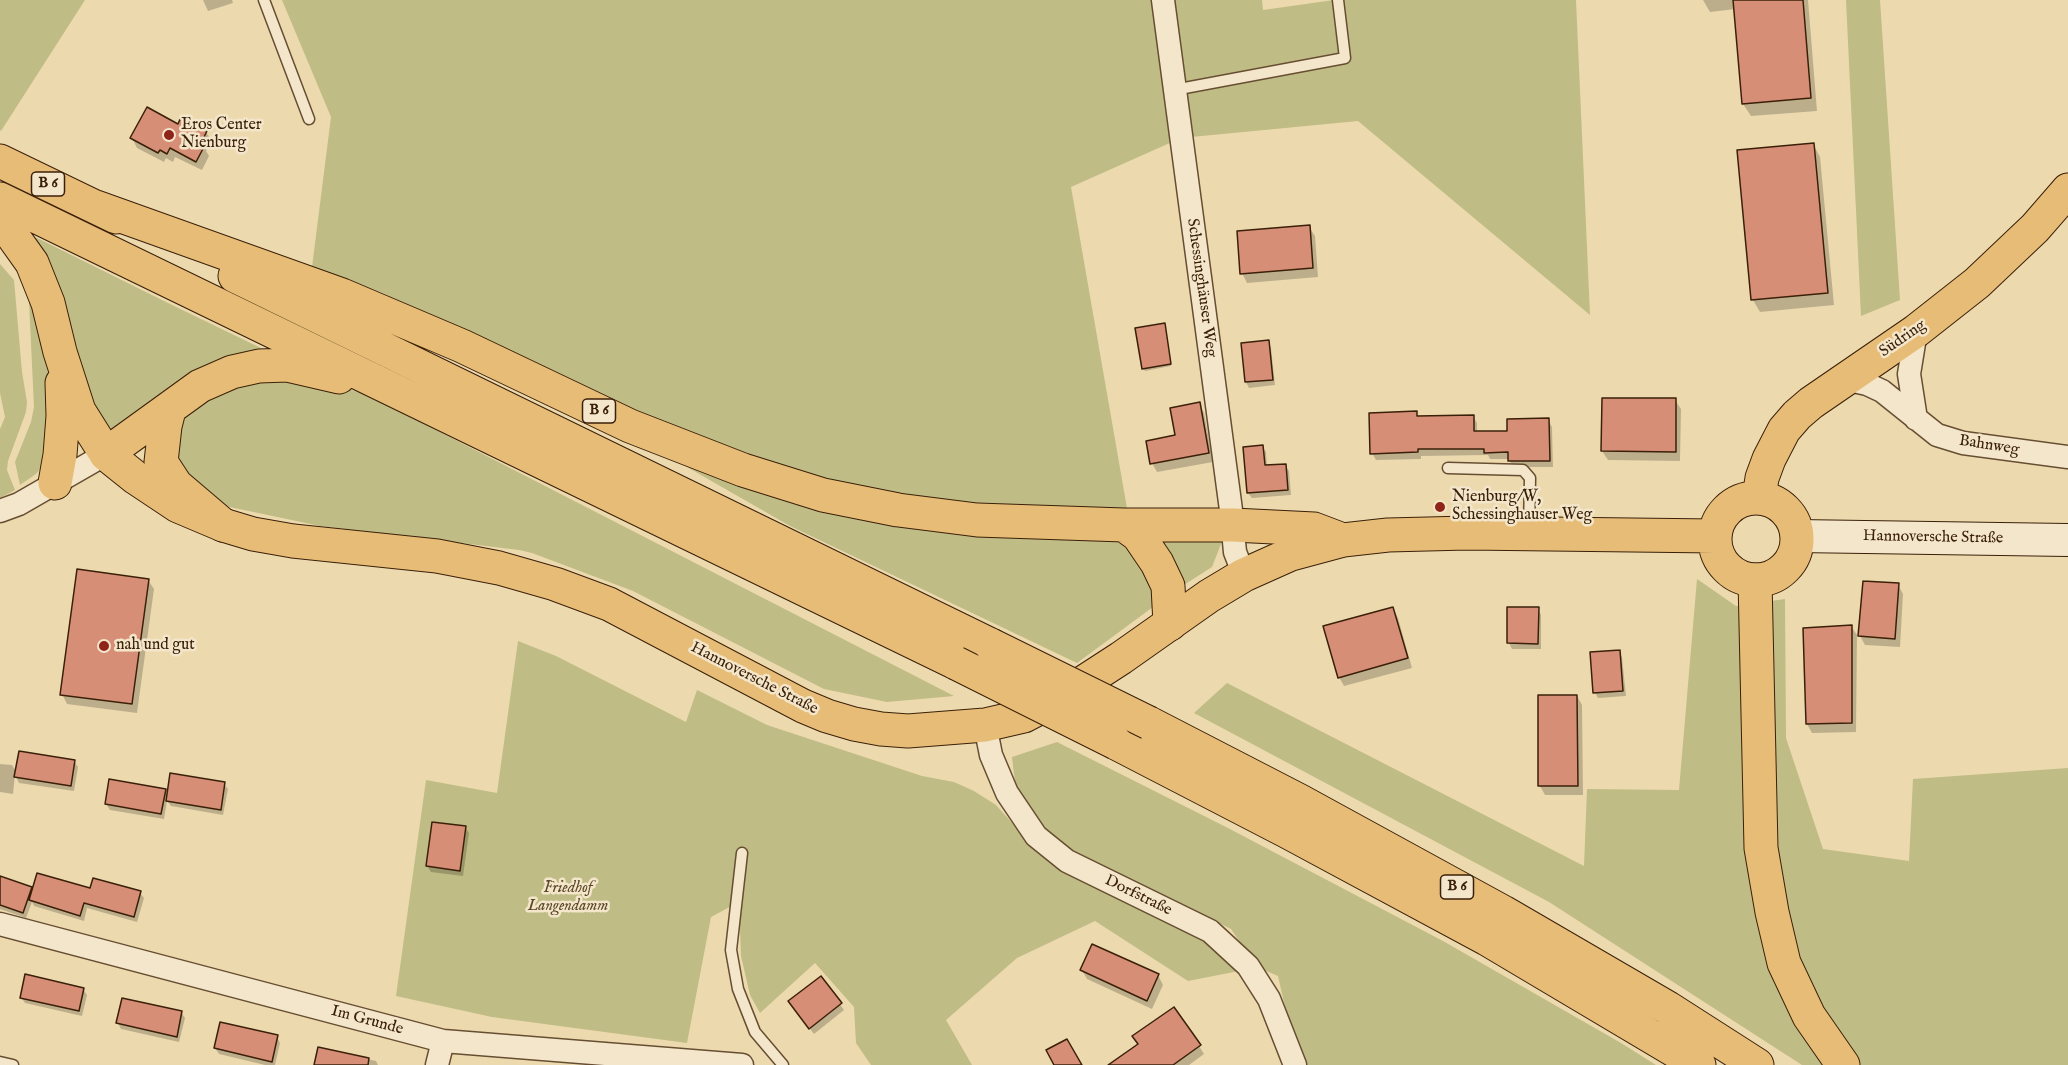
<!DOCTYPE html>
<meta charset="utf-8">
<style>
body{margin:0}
canvas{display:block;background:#ecd9ae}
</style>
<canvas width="2068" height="1065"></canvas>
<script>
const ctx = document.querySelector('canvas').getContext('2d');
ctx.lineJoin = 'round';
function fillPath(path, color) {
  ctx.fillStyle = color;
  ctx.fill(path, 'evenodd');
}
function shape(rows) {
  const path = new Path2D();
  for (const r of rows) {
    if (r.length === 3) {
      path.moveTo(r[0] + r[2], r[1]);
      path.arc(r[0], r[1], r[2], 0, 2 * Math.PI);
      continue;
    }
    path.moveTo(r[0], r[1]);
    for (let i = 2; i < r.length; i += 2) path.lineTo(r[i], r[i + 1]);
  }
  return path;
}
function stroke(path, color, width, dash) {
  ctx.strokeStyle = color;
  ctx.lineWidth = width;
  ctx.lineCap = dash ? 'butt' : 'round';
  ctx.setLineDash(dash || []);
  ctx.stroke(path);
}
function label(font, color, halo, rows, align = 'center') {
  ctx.font = font + ' "IM FELL English",serif';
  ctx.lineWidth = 5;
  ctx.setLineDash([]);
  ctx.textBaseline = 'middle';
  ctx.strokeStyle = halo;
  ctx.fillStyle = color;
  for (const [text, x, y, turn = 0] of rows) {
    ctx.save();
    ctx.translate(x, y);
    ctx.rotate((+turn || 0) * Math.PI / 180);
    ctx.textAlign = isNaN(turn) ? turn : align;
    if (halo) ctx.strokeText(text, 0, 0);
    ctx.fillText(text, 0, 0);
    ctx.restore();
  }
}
const green = shape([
 [0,0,85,0,1,131,0,130],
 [282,0,1262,0,1263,10,1334,0,1576,0,1590,315,1358,121,1181,138,1071,187,1128,514,1141,563,1153,592,1153,607,1077,663,790,526,385,294,312,267,331,117],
 [1846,0,1880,0,1900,300,1861,316],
 [27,233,166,302,267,351,105,435],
 [0,264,14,280,22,372,27,402,26,412,8,461,7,470,15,490,0,498,0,429,5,417,0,393],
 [28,280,51,359,45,463,36,474,20,485,15,462,31,422,34,407],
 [291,374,366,394,954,696,887,702,824,689,633,591,532,553,519,550,320,526,225,506,181,479,173,425,186,408,242,379],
 [1148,535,1221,535,1221,544,1212,567,1176,590],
 [1697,579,1736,606,1785,599,1786,738,1823,849,1909,861,1913,779,2068,768,2068,1065,1802,1065,1549,902,1194,713,1227,683,1584,866,1587,789,1679,790],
 [518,641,556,656,686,722,697,690,767,725,922,776,954,782,974,791,996,805,1029,842,1204,939,1239,971,1188,981,1095,921,1017,958,946,1020,972,1065,871,1065,856,1043,854,1007,815,963,760,1013,750,995,741,956,739,902,711,917,687,1043,492,1017,396,996,426,780,497,793],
 [1057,742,1226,827,1443,941,1621,1043,1656,1065,1298,1065,1278,976,1257,967,1231,929,1058,843,1030,809,1015,782,1012,757]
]);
const shadow = shape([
 [203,0,232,0,233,3,208,11],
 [1703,0,1808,0,1817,111,1751,116,1743,104,1736,9,1710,12],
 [179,126,206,132,212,141,206,151,209,156,202,170,175,157,173,162,166,158,164,162,137,148,132,138],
 [1813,144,1820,157,1834,305,1760,312,1753,300],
 [1309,227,1315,236,1318,277,1247,283,1242,273],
 [1165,327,1171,366,1145,371,1143,368],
 [1268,342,1271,348,1275,385,1249,388,1246,382],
 [1603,399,1675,400,1681,409,1680,461,1608,460,1602,451],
 [1199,404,1204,413,1213,462,1157,472,1152,463,1177,436],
 [1416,413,1418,417,1473,416,1477,423,1477,433,1509,433,1548,420,1552,427,1553,467,1513,467,1509,459,1490,459,1488,455,1421,456,1421,459,1376,460,1372,453],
 [1262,446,1266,452,1267,467,1285,465,1289,471,1291,495,1252,498,1248,493],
 [148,580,154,589,137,713,67,704,62,694],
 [1898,585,1903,594,1900,647,1865,645,1860,636],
 [1393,608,1398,618,1412,668,1344,686,1339,677],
 [1509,608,1538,609,1541,615,1541,649,1512,649,1509,643],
 [1851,626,1857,635,1856,732,1812,733,1807,724],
 [1619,652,1622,657,1626,696,1598,698,1595,692],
 [1577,696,1582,705,1583,795,1545,795,1540,786],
 [74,761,78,767,74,791,19,783,15,775,13,794,0,792,0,764,12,765,17,773],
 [224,784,228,789,223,815,171,806,167,801,164,819,110,810,106,804,165,790,168,796],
 [465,827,469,833,463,876,431,872,427,866],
 [0,878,31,889,33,893,140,893,144,898,137,922,87,908,84,921,34,906,32,902,26,918,0,909],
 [1082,970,1158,975,1163,985,1152,1009,1087,979],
 [821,978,844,1010,814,1034,793,1007],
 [83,989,87,995,82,1016,25,1003,21,997],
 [181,1012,185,1018,179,1042,121,1029,118,1023],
 [277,1037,280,1043,275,1065,265,1065,219,1054,215,1048],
 [1199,1046,1204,1054,1189,1065,1111,1065],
 [319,1049,376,1061,378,1065,315,1065]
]);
const building = shape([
 [1733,0,1803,0,1811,98,1742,104,1733,0],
 [147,107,178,124,181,117,207,131,201,143,205,145,196,162,170,148,167,154,160,150,158,153,130,138,147,107],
 [1814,143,1828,293,1751,300,1737,150,1814,143],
 [1310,225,1313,268,1240,274,1237,231,1310,225],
 [1165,323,1171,364,1142,369,1135,328,1165,323],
 [1269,340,1273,380,1245,382,1241,343,1269,340],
 [1602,398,1676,398,1676,452,1601,451,1602,398],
 [1200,402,1209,453,1150,464,1146,441,1175,435,1170,408,1200,402],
 [1417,411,1417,416,1474,415,1474,431,1507,431,1507,419,1549,418,1550,461,1508,461,1508,452,1484,453,1484,449,1418,449,1418,452,1370,454,1369,413,1417,411],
 [1263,445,1265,465,1286,464,1288,490,1247,493,1243,447,1263,445],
 [77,569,149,579,132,704,60,695,77,569],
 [1863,581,1899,583,1895,639,1858,636,1863,581],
 [1393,607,1408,658,1338,678,1323,626,1393,607],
 [1507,607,1539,607,1538,644,1507,643,1507,607],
 [1852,625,1852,723,1806,724,1803,628,1852,625],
 [1620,650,1623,691,1593,693,1590,652,1620,650],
 [1538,695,1577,695,1578,786,1538,786,1538,695],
 [19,751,75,760,71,786,14,777,19,751],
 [170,773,225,782,221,810,166,801,170,773],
 [109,779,166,789,161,814,105,804,109,779],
 [432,822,466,826,460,871,426,866,432,822],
 [37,873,90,888,93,878,141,891,134,917,84,903,80,916,29,900,37,873],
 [0,876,32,887,23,913,0,905,0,876],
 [1092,944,1159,974,1147,1001,1080,970,1092,944],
 [25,974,84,988,79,1011,20,998,25,974],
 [821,976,842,1003,809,1029,788,1001,821,976],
 [122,998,182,1011,177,1037,116,1023,122,998],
 [1174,1007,1201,1045,1173,1065,1108,1065,1138,1044,1132,1036,1174,1007],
 [220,1022,278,1035,272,1062,214,1048,220,1022],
 [1067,1039,1082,1065,1054,1065,1046,1050,1067,1039],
 [318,1047,369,1058,368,1065,314,1065,318,1047]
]);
const lane = shape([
 [264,0,309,119],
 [1174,90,1345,58,1338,0],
 [1448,468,1523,470,1530,478,1529,531],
 [742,853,731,950,738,989,755,1032,783,1065],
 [0,1062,13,1065]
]);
const street = shape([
 [1163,0,1231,510,1235,552,1244,575],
 [1845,379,1867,384,1882,391,1937,435,1963,443,2068,457],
 [1916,419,1909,374,1916,331],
 [0,511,19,504,106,454],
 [985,725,991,755,1007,793,1036,836,1067,861,1210,931,1248,966,1269,999,1295,1065],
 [0,924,443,1041,742,1065],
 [437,1065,443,1041]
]);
const secondary = shape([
 [1797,536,2068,540]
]);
const primary = shape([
 [106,454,136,478,178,506,223,525,253,534,293,541,437,556,499,568,555,584,609,604,803,706,827,716,854,724,881,729,908,731,985,725,1024,716,1064,695,1121,658,1209,596,1244,575,1291,554,1343,540,1388,535,1467,533,1715,536],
 [1759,498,1762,478,1769,459,1784,430,1797,415,1811,403,1916,331,1977,283,2035,228,2068,190],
 [1756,539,41]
]);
const highway = shape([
 [0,161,116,217],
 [0,199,956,663],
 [96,207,342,295,462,346,630,426,743,470,823,495,898,510,977,520,1124,525,1233,525,1314,529,1343,540],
 [0,223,7,228,32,263,48,303,60,352,79,411,106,454,200,386,232,372,259,366,287,365,339,377],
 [235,276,991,645],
 [169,410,165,426,161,462,176,485,223,525],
 [55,483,60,455,63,416,62,383],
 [1124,525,1138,535,1157,563,1168,586,1170,624],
 [1755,580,1761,848,1772,912,1784,963,1809,1016,1843,1065],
 [1149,723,1302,802,1503,912,1668,1008,1757,1065],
 [1116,743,1288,832,1487,939,1699,1065]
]);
const highwayBridge = shape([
 [991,645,1149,723],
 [956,663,1116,743]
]);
const markers = [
 [169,135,6,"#8f2418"],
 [1440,507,6,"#8f2418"],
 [104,646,6,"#8f2418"]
];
const shields = [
 [48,184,33],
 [599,411,33],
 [1457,887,33]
];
const shieldNames = [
 ["B 6",48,184],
 ["B 6",599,411],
 ["B 6",1457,887]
];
const poiNames = [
 ["Eros Center",181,126],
 ["Nienburg",181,144],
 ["Nienburg/W,",1452,498],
 ["Schessinghauser Weg",1452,516],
 ["nah und gut",116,646]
];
const streetNames = [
 ["Schessinghäuser Weg",1201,288,82],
 ["Südring",1903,339,-35],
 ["Bahnweg",1989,446,9],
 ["Hannoversche Straße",1933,538,1],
 ["Hannoversche Straße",754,679,27],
 ["Dorfstraße",1138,896,26],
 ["Im Grunde",367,1021,15]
];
const parkNames = [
 ["Friedhof",568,889],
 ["Langendamm",568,907]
];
fillPath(green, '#c0bc85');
fillPath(shadow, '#0003');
fillPath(building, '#d78e76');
stroke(building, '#3b2009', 1.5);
stroke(lane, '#674e32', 13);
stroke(street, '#674e32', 25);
stroke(secondary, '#3b2009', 34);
stroke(primary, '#3b2009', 35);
stroke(highway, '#3b2009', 35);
stroke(lane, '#f3e6ca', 10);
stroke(street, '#f3e6ca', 22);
stroke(secondary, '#f3e6ca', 32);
stroke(primary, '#e6bc77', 33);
stroke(highway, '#e6bc77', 33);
stroke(highwayBridge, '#3b2009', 35, []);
stroke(highwayBridge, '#e6bc77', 33);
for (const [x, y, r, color] of markers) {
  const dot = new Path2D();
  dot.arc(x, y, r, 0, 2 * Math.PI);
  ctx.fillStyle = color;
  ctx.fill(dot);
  stroke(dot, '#f3e6ca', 2);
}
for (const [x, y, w] of shields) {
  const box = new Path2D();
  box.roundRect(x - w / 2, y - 12, w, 24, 4.5);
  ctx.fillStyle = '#f3e6ca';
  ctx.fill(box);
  stroke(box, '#3b2009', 1.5);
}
label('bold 15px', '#3b2009', null, shieldNames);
label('16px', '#3b2009', '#f3e6ca', poiNames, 'left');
label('16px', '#3b2009', '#f3e6ca', streetNames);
label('italic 16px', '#5c4728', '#f3e6ca', parkNames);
</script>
